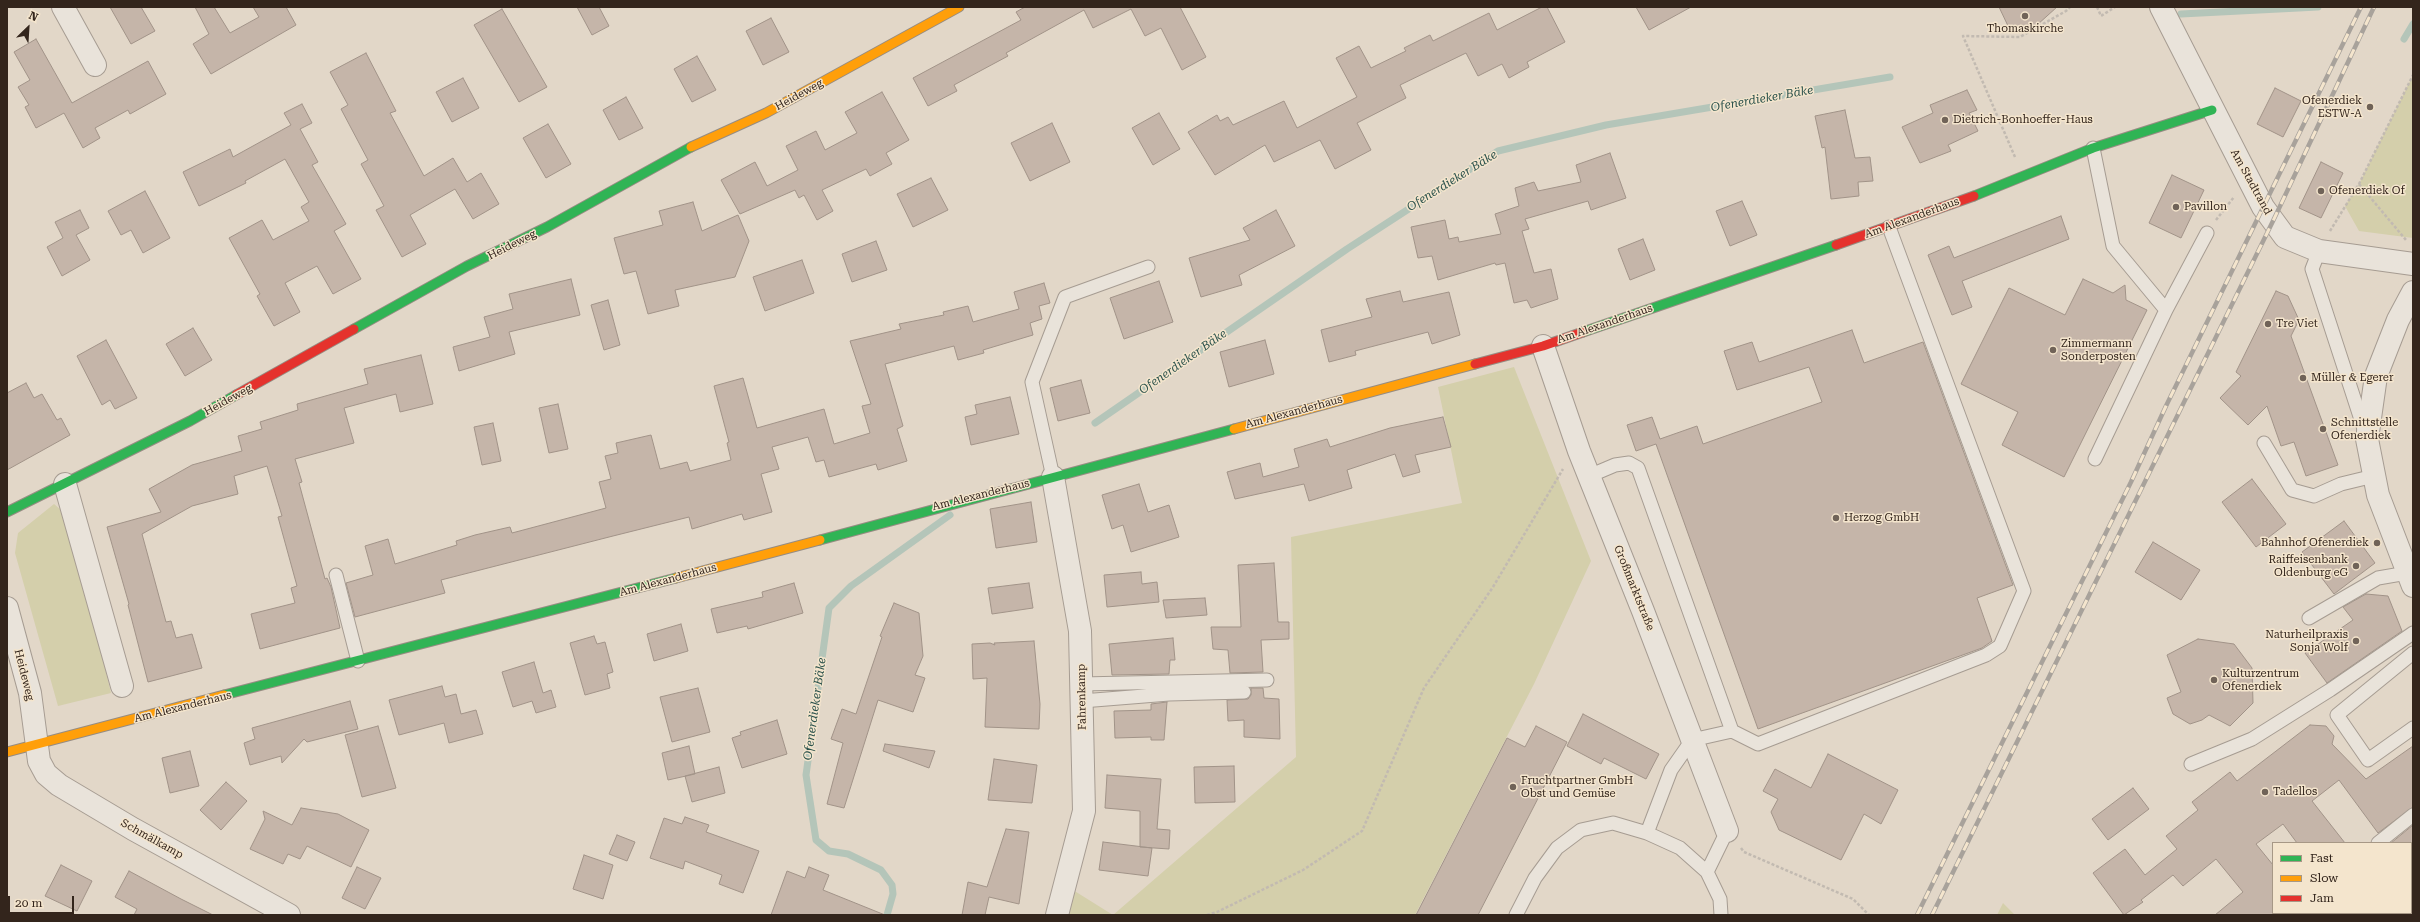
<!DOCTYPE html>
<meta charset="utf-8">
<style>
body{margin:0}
#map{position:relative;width:2420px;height:922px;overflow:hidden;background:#e2d7c8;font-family:"Roboto Serif",serif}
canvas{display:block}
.frame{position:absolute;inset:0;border:8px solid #33251c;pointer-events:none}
.legend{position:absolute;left:2272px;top:842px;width:140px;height:72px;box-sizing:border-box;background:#f4e5cd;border:1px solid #a79886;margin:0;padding:5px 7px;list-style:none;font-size:12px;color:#33251c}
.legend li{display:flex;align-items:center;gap:8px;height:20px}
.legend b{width:20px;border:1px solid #a79886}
.north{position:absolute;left:8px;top:8px;width:40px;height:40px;-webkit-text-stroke:3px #f4e5cd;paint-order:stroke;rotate:25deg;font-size:11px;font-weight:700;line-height:16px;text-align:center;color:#33251c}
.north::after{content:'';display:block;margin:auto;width:14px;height:18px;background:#33251c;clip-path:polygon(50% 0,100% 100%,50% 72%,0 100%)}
.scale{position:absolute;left:8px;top:896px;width:66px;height:18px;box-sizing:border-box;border:2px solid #33251c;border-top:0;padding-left:5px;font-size:12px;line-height:14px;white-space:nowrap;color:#33251c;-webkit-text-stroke:3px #f4e5cd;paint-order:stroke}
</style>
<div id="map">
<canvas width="2420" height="922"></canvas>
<div class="frame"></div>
<ul class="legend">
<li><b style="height:5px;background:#30b455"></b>Fast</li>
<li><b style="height:5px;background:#ff9f0a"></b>Slow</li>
<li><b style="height:5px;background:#e5322d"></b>Jam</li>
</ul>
<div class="north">N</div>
<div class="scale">20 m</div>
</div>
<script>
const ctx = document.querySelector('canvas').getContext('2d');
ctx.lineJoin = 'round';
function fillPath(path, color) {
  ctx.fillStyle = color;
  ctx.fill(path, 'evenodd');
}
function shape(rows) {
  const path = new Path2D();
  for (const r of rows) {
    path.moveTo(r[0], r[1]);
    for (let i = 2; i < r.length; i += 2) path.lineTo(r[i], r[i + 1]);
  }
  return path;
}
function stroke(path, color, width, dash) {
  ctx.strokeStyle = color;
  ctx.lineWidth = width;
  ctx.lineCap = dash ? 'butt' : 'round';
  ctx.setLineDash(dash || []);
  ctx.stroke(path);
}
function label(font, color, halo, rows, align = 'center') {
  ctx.font = font + ' "Roboto Serif",serif';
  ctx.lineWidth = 3;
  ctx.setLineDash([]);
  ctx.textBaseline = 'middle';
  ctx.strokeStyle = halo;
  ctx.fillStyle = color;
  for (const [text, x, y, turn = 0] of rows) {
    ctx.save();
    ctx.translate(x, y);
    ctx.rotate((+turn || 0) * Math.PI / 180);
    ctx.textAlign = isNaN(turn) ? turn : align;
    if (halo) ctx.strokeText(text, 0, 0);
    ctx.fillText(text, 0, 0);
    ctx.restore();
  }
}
const green = shape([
 [2413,75,2413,238,2359,231,2345,206,2359,184],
 [1514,367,1591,561,1534,684,1415,915,1057,915,1065,885,1113,915,1296,757,1291,537,1462,503,1438,387],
 [54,504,68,516,111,693,58,706,15,553,18,533],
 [2003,903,2015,915,1997,915]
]);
const stream = shape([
 [2181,14,2318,7],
 [2404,39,2413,24],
 [1095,423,1347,249,1498,151,1606,125,1890,77],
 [887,915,893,894,892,885,881,870,848,854,829,851,816,840,806,775,829,608,851,586,950,515]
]);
const building = shape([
 [110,7,141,7,155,31,131,44,110,7],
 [195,7,214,7,230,33,259,17,253,7,286,7,296,25,211,74,193,44,209,34,195,7],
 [577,7,599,7,609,26,592,35,577,7],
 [1025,7,1180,7,1206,57,1182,70,1161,28,1145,36,1131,9,1093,28,1084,10,1006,53,1008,56,954,85,957,91,928,106,913,78,1021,20,1016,12,1025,7],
 [1542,7,1547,7,1565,42,1527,62,1529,67,1509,78,1502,64,1478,76,1466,53,1400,85,1406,98,1357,123,1371,150,1335,169,1320,140,1274,162,1265,145,1215,175,1188,132,1217,115,1220,121,1228,117,1233,125,1284,101,1297,128,1357,97,1336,58,1359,46,1371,68,1406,51,1404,48,1430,35,1433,41,1489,13,1497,30,1542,7],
 [1636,7,1691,7,1649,30,1636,7],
 [1999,7,2057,7,2037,25,2009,28,1999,7],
 [502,9,547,87,519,102,474,25,502,9],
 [771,18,789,52,763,65,746,31,771,18],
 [36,39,72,103,148,61,166,94,130,114,128,110,95,128,100,138,83,148,64,113,36,128,25,107,29,105,18,87,30,80,14,52,36,39],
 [366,53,396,111,390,113,424,176,453,158,467,182,481,173,499,204,473,219,455,189,410,215,426,244,402,257,376,210,384,206,361,164,368,160,341,109,348,105,330,72,366,53],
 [697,56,716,90,692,102,674,69,697,56],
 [463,78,479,108,452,122,436,92,463,78],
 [2275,88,2301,101,2283,137,2257,124,2275,88],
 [1967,90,1977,110,1969,113,1978,131,1948,145,1951,151,1920,163,1902,127,1933,113,1930,105,1967,90],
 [882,92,909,140,886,153,892,164,870,176,866,169,822,190,833,211,817,220,804,195,799,198,795,190,740,214,721,180,755,162,767,186,798,170,786,146,816,131,825,150,857,133,845,112,882,92],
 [626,97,643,128,619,140,603,110,626,97],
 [302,104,312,123,300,129,318,162,312,165,346,224,334,231,361,279,333,294,317,266,285,283,300,312,274,326,257,296,260,294,229,238,262,220,273,240,309,221,301,207,309,202,285,159,245,181,246,183,199,206,183,172,230,149,233,157,291,125,284,113,302,104],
 [1845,110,1855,158,1870,157,1873,181,1858,182,1859,196,1831,199,1825,147,1822,148,1815,116,1845,110],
 [1159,113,1180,149,1153,165,1132,128,1159,113],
 [1052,123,1070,162,1030,181,1011,143,1052,123],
 [548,124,571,164,546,178,523,138,548,124],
 [1610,153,1626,198,1591,210,1588,201,1525,219,1529,229,1522,231,1534,273,1551,269,1558,299,1531,308,1527,300,1514,303,1505,263,1496,265,1495,263,1438,280,1432,256,1418,258,1411,227,1445,220,1449,239,1458,237,1459,242,1501,234,1495,214,1519,206,1515,188,1534,182,1538,191,1581,182,1576,165,1610,153],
 [2321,162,2343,173,2321,218,2299,208,2321,162],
 [2172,175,2204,190,2181,238,2149,223,2172,175],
 [931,178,948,210,913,227,897,194,931,178],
 [145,191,170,238,143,253,131,230,121,235,108,211,145,191],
 [1742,201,1757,235,1730,246,1716,211,1742,201],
 [693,202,702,231,738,215,749,241,735,277,675,290,679,306,648,314,636,271,624,274,614,238,663,225,659,211,693,202],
 [80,210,89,228,76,235,90,260,62,276,47,247,63,238,55,222,80,210],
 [1276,210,1295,246,1239,275,1242,285,1201,297,1189,258,1250,240,1243,228,1276,210],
 [2061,216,2069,239,1962,281,1972,307,1952,315,1928,255,1949,246,1954,258,2061,216],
 [1643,239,1655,270,1630,280,1618,249,1643,239],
 [876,241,887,270,852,282,842,254,876,241],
 [802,260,814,293,765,311,753,277,802,260],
 [571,279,580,315,509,332,515,354,459,371,453,347,490,337,484,317,513,309,509,294,571,279],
 [2083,279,2113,293,2125,285,2126,300,2147,310,2064,477,2002,445,2018,412,1961,384,2009,288,2065,315,2083,279],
 [1159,281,1173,322,1124,339,1110,298,1159,281],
 [1044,283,1050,303,1039,306,1042,319,1030,323,1033,335,983,350,984,353,958,360,954,346,885,364,903,426,897,429,907,461,878,470,876,464,829,477,824,460,816,462,808,437,772,447,779,469,761,474,772,512,744,520,742,514,692,529,689,517,613,536,441,580,445,593,355,617,346,583,373,575,365,546,388,539,395,564,457,545,456,541,475,535,510,527,512,533,606,508,599,482,611,479,605,456,618,453,616,443,651,435,660,469,687,462,690,471,731,460,727,443,729,442,714,386,743,378,757,428,824,409,834,444,870,433,862,406,871,404,850,341,901,329,899,324,944,315,943,312,968,306,973,322,1019,309,1014,292,1044,283],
 [1400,291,1403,302,1449,292,1460,335,1432,344,1428,332,1355,351,1356,355,1329,362,1321,330,1372,317,1366,299,1400,291],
 [2276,291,2288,296,2299,320,2291,336,2338,465,2306,476,2294,442,2281,446,2267,406,2248,425,2220,398,2241,376,2236,372,2276,291],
 [608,300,620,345,604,350,591,305,608,300],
 [193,328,212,360,185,376,166,344,193,328],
 [1852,330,1864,363,1923,342,2013,585,1977,598,1992,641,1982,648,1758,729,1656,444,1636,451,1627,425,1652,417,1660,439,1697,426,1703,444,1822,402,1809,367,1737,390,1724,351,1752,342,1759,362,1852,330],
 [106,340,137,398,115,409,110,400,102,405,77,356,106,340],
 [1265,340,1274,374,1229,387,1220,352,1265,340],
 [421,355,433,404,400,412,396,394,344,408,354,443,295,459,302,482,299,483,325,579,327,578,331,587,340,628,260,649,251,614,295,603,291,588,297,586,278,517,282,516,267,466,234,476,238,494,192,506,142,534,166,622,171,621,176,638,192,634,202,668,148,682,128,605,129,604,107,527,161,512,149,489,192,465,242,451,238,436,262,429,260,422,298,410,297,404,368,384,364,369,421,355],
 [1081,380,1090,413,1058,421,1050,388,1081,380],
 [26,383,34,398,42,394,57,420,61,418,70,435,7,470,7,393,26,383],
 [1010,397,1019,434,971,445,965,417,977,414,975,405,1010,397],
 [558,404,568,449,549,453,539,408,558,404],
 [1443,417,1451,447,1415,455,1420,472,1403,477,1395,454,1347,470,1352,488,1309,501,1304,484,1235,499,1227,472,1260,463,1263,477,1299,467,1294,449,1327,439,1330,447,1390,428,1443,417],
 [493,423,501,461,482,465,474,427,493,423],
 [2252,479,2286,524,2256,547,2222,502,2252,479],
 [1139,484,1148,512,1169,505,1179,537,1131,552,1123,525,1112,529,1102,495,1139,484],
 [1031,502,1037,542,996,548,990,509,1031,502],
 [2344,521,2375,563,2334,594,2302,552,2344,521],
 [2153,542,2200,570,2181,600,2135,572,2153,542],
 [1274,563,1278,622,1289,622,1289,639,1261,640,1263,672,1230,673,1228,650,1213,649,1211,627,1241,627,1238,565,1274,563],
 [1141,572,1142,584,1157,582,1159,602,1107,607,1104,575,1141,572],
 [794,583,803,613,748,629,747,626,717,633,711,609,763,597,762,592,794,583],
 [1029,583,1033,608,992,614,988,588,1029,583],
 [2366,594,2388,596,2402,631,2327,683,2305,653,2353,620,2343,607,2366,594],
 [1205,598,1207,615,1166,618,1163,600,1205,598],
 [894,603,919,613,923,656,915,675,925,678,913,712,878,700,844,808,827,804,843,743,831,739,842,709,856,714,882,637,880,636,894,603],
 [681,624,688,651,654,661,647,634,681,624],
 [594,636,597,644,605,642,613,672,607,674,610,688,585,695,570,643,594,636],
 [1173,638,1175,660,1170,660,1169,674,1112,675,1109,644,1173,638],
 [2198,639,2234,644,2252,668,2253,703,2230,726,2209,715,2202,720,2190,724,2173,714,2167,698,2181,692,2167,655,2198,639],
 [1034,641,1040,704,1039,729,985,727,987,678,973,679,972,644,990,643,995,645,994,643,1034,641],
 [534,662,543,693,551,690,556,707,536,713,532,701,513,707,502,672,534,662],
 [442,686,445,697,456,694,461,714,476,710,483,734,449,743,444,723,399,735,389,700,442,686],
 [698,688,710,732,672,742,660,697,698,688],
 [1251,688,1263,688,1264,698,1279,699,1280,739,1244,737,1244,720,1228,721,1227,700,1248,699,1251,695,1251,688],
 [350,701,358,729,307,742,304,739,282,763,281,756,250,765,244,743,255,739,252,728,350,701],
 [1167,702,1164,740,1151,740,1151,737,1115,738,1114,711,1151,710,1151,704,1167,702],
 [1583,714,1659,754,1646,779,1604,758,1601,764,1567,746,1583,714],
 [777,720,787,754,742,768,732,738,741,735,740,732,777,720],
 [2310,725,2326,726,2334,736,2332,744,2366,779,2413,746,2413,807,2378,833,2339,780,2312,801,2345,843,2297,843,2283,824,2256,844,2273,865,2273,915,2215,915,2243,892,2216,859,2183,886,2173,875,2141,900,2143,902,2124,915,2093,873,2125,849,2145,875,2177,849,2166,836,2198,810,2192,802,2230,772,2237,781,2310,725],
 [378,726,396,788,362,797,345,735,378,726],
 [1536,726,1567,742,1478,915,1416,915,1507,738,1525,747,1536,726],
 [885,744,935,751,929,768,883,751,885,744],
 [689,746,695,774,668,780,662,753,689,746],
 [190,751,199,786,170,793,162,758,190,751],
 [1828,754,1898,790,1881,824,1864,814,1841,860,1779,830,1771,812,1778,799,1763,791,1775,769,1811,788,1828,754],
 [994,759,1037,765,1032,803,988,800,994,759],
 [1234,766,1235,802,1195,803,1194,767,1234,766],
 [719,767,725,793,692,802,685,776,719,767],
 [1107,775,1161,779,1157,829,1170,830,1169,849,1140,847,1140,811,1105,808,1107,775],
 [226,782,247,801,221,830,200,810,226,782],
 [2133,788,2149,809,2108,840,2092,819,2133,788],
 [301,808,338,814,369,830,351,867,307,846,300,859,288,854,283,864,250,849,265,819,263,811,292,825,301,808],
 [685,817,709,825,706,832,759,851,743,893,719,884,722,875,685,861,683,869,650,858,664,818,682,824,685,817],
 [2413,825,2413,843,2391,843,2413,825],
 [1006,829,1029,832,1019,904,989,897,985,915,962,915,968,882,987,887,1006,829],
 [617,835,635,842,627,861,609,854,617,835],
 [1103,842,1152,848,1148,876,1099,870,1103,842],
 [584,855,613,865,603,899,573,889,584,855],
 [61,865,92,881,77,911,45,896,61,865],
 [357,867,381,878,365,909,342,898,357,867],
 [809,867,829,875,823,890,885,915,771,915,787,871,805,878,809,867],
 [129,871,181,899,213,915,134,915,137,909,115,897,129,871]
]);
const path = shape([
 [2097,7,2101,16,2115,7],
 [2015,157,1963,36,2020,37,2066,11,2070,7],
 [2359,184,2406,240],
 [2216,220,2234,197],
 [2330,231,2359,184,2413,75],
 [1741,848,1744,852,1853,899,1869,915],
 [1207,915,1217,912,1303,870,1362,831,1424,688,1493,587,1563,469]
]);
const lane = shape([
 [2093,148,2113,246,2166,310,2207,233],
 [2319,251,2312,269,2365,432],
 [2264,443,2292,490,2314,496,2341,484,2374,476],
 [2095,459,2166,310],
 [1589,476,1615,465,1629,463,1638,468,1732,731,1758,744,1986,655,2000,646,2024,591,1889,227],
 [1053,477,1032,382,1065,297,1148,267],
 [336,575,358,661],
 [2309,618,2378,578,2413,572],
 [2413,653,2337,715,2368,760,2413,728],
 [1081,684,1267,680],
 [1082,701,1169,694,1244,692],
 [2191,764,2252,739,2330,690,2413,633],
 [1647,833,1671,770,1692,740,1732,731],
 [2378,843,2413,815],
 [1707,872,1727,831],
 [1516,915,1535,878,1557,848,1581,830,1613,823,1647,833,1680,848,1707,872,1720,899,1721,915]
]);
const street = shape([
 [63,7,95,65],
 [2161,7,2263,207,2285,237,2319,251,2413,264],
 [2413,292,2398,320,2376,376,2367,439,2378,495,2413,586],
 [1543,346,1579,451,1643,611,1727,831],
 [1053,477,1080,631,1084,811,1057,915],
 [65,484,122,686],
 [7,608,30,693,39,761,46,774,59,785,133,829,289,915]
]);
const fast = shape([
 [1974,196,2093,148,2212,110],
 [354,329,467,266,547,227,691,147],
 [1583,332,1836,245],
 [7,512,190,421,236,395],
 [820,540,1234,429],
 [224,695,676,578]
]);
const slow = shape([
 [691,147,766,113,959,7],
 [1234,429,1475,364],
 [676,578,820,540],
 [7,752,224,695]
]);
const jam = shape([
 [1836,245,1974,196],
 [1475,364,1543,346,1583,332],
 [236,395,354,329]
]);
const rail = shape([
 [1917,915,2131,482,2166,406,2361,7],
 [1932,915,2273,221,2374,7]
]);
const markers = [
 [2025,16,4,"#706358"],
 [2370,107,4,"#706358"],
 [1945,120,4,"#706358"],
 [2321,191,4,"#706358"],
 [2176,207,4,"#706358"],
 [2268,324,4,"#706358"],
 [2053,350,4,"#706358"],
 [2303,378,4,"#706358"],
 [2323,429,4,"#706358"],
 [1836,518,4,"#706358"],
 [2377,543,4,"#706358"],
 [2356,566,4,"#706358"],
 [2356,641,4,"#706358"],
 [2214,680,4,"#706358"],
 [1513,787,4,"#706358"],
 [2265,792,4,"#706358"]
];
const poiNames = [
 ["Thomaskirche",2025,29,"center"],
 ["Ofenerdiek",2362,101,"right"],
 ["ESTW-A",2362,114,"right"],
 ["Dietrich-Bonhoeffer-Haus",1953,120],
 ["Ofenerdiek Of",2329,191],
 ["Pavillon",2184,207],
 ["Tre Viet",2276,324],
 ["Zimmermann",2061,344],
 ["Sonderposten",2061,357],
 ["Müller & Egerer",2311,378],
 ["Schnittstelle",2331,423],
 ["Ofenerdiek",2331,436],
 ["Herzog GmbH",1844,518],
 ["Bahnhof Ofenerdiek",2369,543,"right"],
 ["Raiffeisenbank",2348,560,"right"],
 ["Oldenburg eG",2348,573,"right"],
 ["Naturheilpraxis",2348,635,"right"],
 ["Sonja Wolf",2348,648,"right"],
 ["Kulturzentrum",2222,674],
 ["Ofenerdiek",2222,687],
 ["Fruchtpartner GmbH",1521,781],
 ["Obst und Gemüse",1521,794],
 ["Tadellos",2273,792]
];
const streetNames = [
 ["Heideweg",799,95,-29],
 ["Am Stadtrand",2251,182,61],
 ["Am Alexanderhaus",1912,218,-20],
 ["Heideweg",512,245,-27],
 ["Am Alexanderhaus",1605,324,-19],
 ["Heideweg",228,400,-29],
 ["Am Alexanderhaus",1294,412,-15],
 ["Am Alexanderhaus",981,495,-14],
 ["Am Alexanderhaus",668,580,-15],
 ["Großmarktstraße",1634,588,68],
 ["Heideweg",24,675,76],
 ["Fahrenkamp",1082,697,-91],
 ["Am Alexanderhaus",183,707,-14],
 ["Schmälkamp",152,839,29]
];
const waterNames = [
 ["Ofenerdieker Bäke",1762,99,-10],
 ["Ofenerdieker Bäke",1452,181,-32],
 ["Ofenerdieker Bäke",1183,362,-35],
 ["Ofenerdieker Bäke",815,709,-82]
];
fillPath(green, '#d4cfab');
stroke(stream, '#b4c5b9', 7);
fillPath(building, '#c5b5a9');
stroke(building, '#a19388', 1);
stroke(lane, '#a69c92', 15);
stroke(street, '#a69c92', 24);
stroke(fast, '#968c82', 11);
stroke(slow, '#968c82', 11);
stroke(jam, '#968c82', 11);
stroke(path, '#c2bab1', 2.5, [3, 2]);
stroke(lane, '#e9e3da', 13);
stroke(street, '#e9e3da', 22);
stroke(fast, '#30b455', 9);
stroke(slow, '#ff9f0a', 9);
stroke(jam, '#e5322d', 9);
stroke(rail, '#a8a29b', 4.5);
stroke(rail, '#f4e5cd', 3, [9]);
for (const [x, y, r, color] of markers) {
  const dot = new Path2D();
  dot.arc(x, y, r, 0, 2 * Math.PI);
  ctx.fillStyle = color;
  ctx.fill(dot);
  stroke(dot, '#f4e5cd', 1.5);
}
label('11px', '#33251c', '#f4e5cd', poiNames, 'left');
label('11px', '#33251c', '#f4e5cd', streetNames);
label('italic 12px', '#2b524c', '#f4e5cd', waterNames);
</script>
